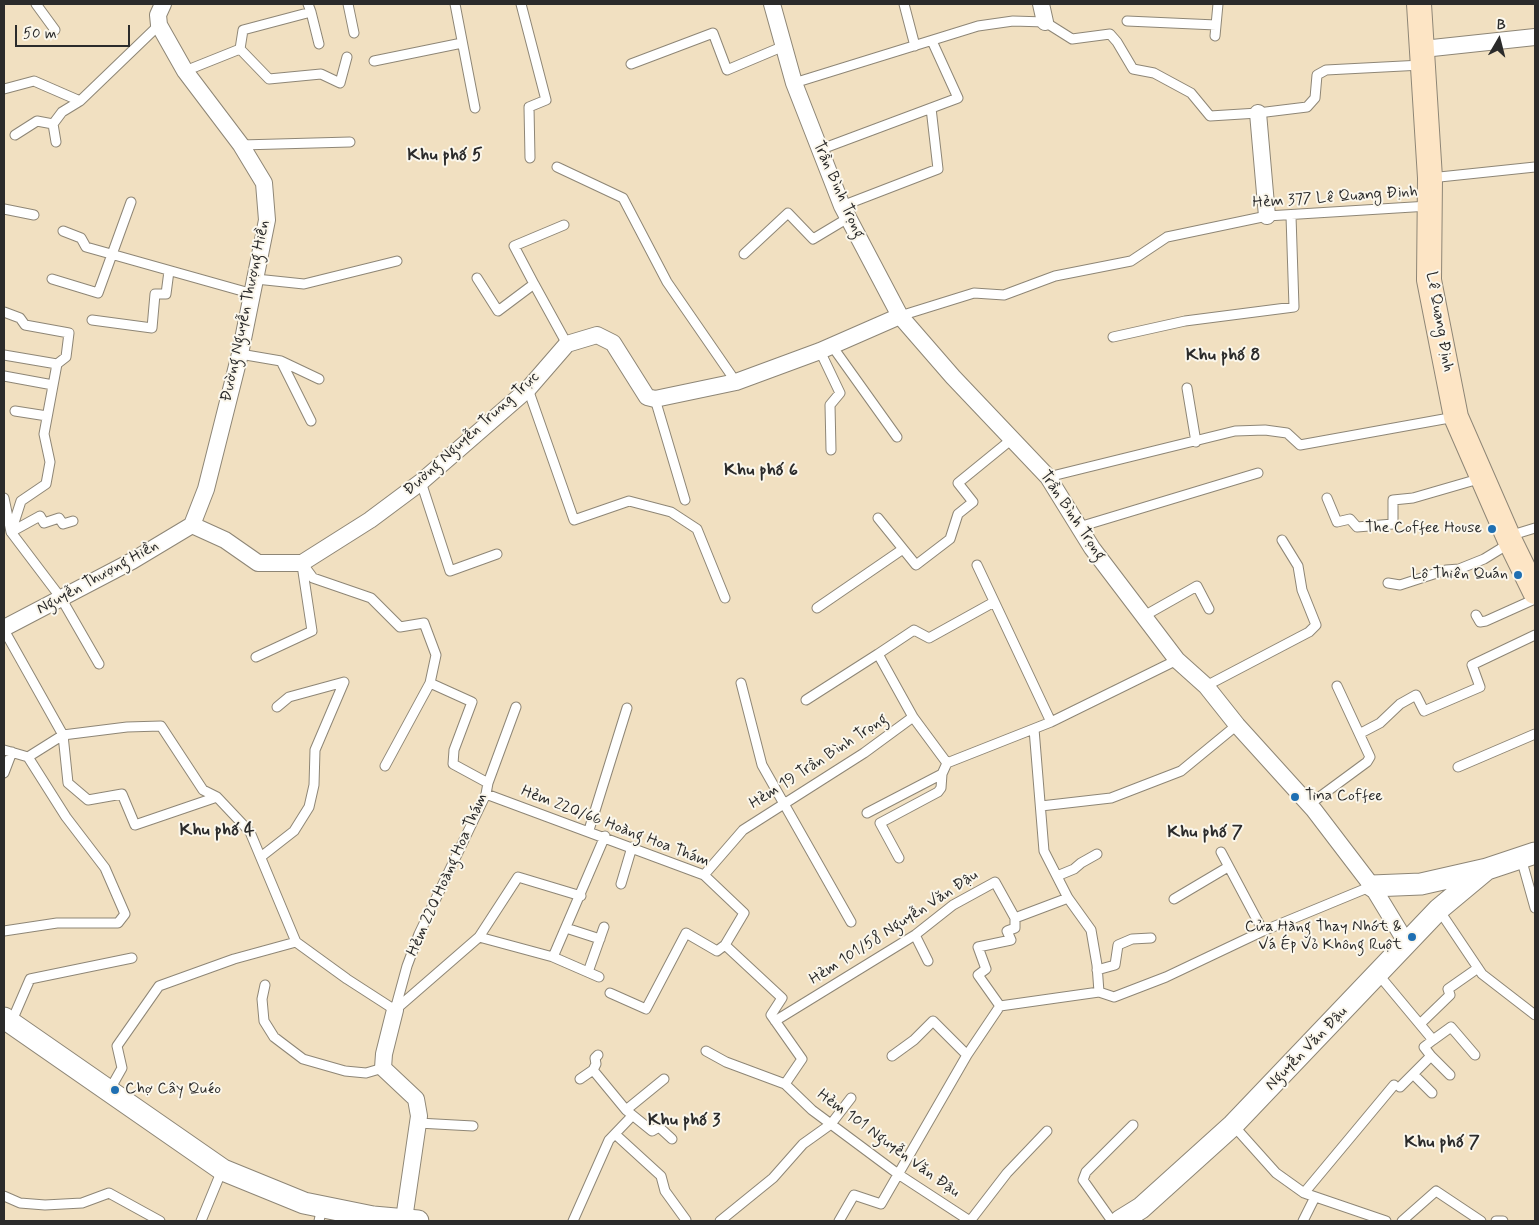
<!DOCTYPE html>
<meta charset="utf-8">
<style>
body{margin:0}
#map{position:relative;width:1539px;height:1225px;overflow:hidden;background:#f1e0c1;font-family:Mynerve,sans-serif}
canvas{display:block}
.frame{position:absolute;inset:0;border:5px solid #2b2b2b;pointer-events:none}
.north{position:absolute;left:1474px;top:15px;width:50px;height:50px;-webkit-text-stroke:4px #fbf7ec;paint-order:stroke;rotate:8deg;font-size:14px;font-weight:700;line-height:20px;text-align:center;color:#2b2b2b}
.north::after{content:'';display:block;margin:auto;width:18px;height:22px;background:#2b2b2b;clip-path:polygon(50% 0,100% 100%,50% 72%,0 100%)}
.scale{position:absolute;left:15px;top:25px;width:115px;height:22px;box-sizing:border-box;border:2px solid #2b2b2b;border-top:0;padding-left:6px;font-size:15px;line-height:18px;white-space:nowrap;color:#2b2b2b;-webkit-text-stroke:4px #fbf7ec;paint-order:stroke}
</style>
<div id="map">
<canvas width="1539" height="1225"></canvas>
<div class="frame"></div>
<div class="north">B</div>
<div class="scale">50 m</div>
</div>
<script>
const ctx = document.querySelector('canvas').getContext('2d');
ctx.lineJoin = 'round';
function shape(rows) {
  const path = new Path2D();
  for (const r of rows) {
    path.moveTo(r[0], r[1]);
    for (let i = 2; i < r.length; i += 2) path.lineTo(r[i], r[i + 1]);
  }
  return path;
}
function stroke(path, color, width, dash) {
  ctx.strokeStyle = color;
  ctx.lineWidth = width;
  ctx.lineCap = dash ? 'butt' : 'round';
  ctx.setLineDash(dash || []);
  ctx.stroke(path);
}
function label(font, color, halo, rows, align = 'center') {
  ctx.font = font + ' Mynerve,sans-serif';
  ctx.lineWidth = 4;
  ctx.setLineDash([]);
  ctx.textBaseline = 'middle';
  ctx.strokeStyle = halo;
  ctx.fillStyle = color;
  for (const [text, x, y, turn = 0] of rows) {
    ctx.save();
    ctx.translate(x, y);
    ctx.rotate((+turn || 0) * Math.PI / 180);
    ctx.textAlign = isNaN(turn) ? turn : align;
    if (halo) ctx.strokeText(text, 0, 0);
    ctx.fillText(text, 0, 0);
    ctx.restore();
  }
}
const service = shape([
 [36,4,55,30],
 [348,4,354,33],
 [455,4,475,108],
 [521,4,546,100,529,107,530,158],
 [904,4,915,46],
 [311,12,319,44],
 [1127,21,1216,25],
 [1215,36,1218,4],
 [240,49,243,30,311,12,308,4],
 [374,61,462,43],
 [631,64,713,33,727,70,784,46],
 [185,71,240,49,269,79,321,74,340,83,347,57],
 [794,83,978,26,1013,21,1045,22,1072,39,1110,34,1117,42,1133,69,1154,73,1191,93,1210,116,1258,113,1307,107,1315,98,1317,75,1326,70,1422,65],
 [4,89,34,81,80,101,159,25],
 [53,124,56,142],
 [15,135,37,121,53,124,62,112,80,101],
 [241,145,350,142],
 [819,150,958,98,932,41],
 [557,167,623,198,667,282,736,382],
 [1430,178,1535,167],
 [842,206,938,169,931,108],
 [4,209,34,215],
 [63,231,81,238,86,247,253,294],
 [744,254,788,213,813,239,848,218],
 [477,278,498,311,534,284,567,344],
 [52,279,98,293,131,202],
 [256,279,304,284,397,261],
 [534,284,514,246,564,225],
 [4,312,20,318,25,325,69,333,66,357,57,364,44,434,50,462,46,484,21,501,11,532,61,598,99,664],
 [900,316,974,293,1004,295,1055,276,1131,261,1167,237,1267,216,1429,206],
 [92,320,152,328,155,294,166,294,169,271],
 [1113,337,1185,321,1294,307,1291,216],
 [832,346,897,437],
 [820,351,840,393,830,405,831,450],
 [240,354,281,361,319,379],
 [4,355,57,364],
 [281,361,311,421],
 [4,376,53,385],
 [1187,388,1196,442],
 [528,389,574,520,629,501,671,512,697,529,725,598],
 [655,399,685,500],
 [15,411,47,416],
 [1048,477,1235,431,1265,430,1287,433,1300,445,1455,417],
 [421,482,450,571,497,554],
 [4,498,11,532,40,516,44,523,59,518,63,524,73,521],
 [1327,498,1337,522,1350,519,1357,527,1393,524,1393,500,1413,498,1482,478],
 [878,518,916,565,950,539,958,514,973,502,958,483,1012,439],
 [1079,527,1258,473],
 [1509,536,1535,528],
 [302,563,313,578,371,598,400,627,424,623,436,655,430,683,385,766],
 [977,565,1051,722],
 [1388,583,1400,585,1446,570,1459,569,1484,559,1510,543],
 [817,608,903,549],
 [1476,615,1480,622,1486,621,1535,599],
 [1144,616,1197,586,1209,609],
 [4,630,63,735,127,727,161,726,203,790,217,797,250,832,296,942,234,959,159,986,117,1046,122,1068,109,1091],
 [878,654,914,630,929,638,994,602],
 [256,657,312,631,302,565],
 [741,683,762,765,851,922],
 [1206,686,1309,632,1316,625,1302,590,1298,566,1282,540],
 [806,700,878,654,913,717],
 [1034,729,1044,851,1068,898,1091,930,1097,965,1099,992],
 [1361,733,1380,723,1400,704,1416,695,1424,711,1480,687,1472,665,1535,635],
 [4,750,28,757,63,735,68,783,88,800,122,794,135,825,217,797],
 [1458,767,1535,734],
 [4,773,12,752],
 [488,783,516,707],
 [486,794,704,875,744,913,725,945,717,951,686,933,646,1009,610,993],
 [1310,804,1367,762,1370,757,1337,686],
 [1041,806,1111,798,1181,771,1237,725],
 [867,813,942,774],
 [589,830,627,708],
 [1221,852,1263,931],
 [262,856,294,831,309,807,314,785,315,750,344,682,289,697,277,707],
 [899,858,880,823,938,792,941,788,942,774,947,763],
 [1521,858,1535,908],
 [704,875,743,830,864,753,913,717,947,763,1051,722,1177,660],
 [1057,876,1074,869,1081,863,1097,854],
 [621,884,632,847],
 [1174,899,1228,867],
 [1439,910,1482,974,1535,1015],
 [1015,918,1068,898],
 [566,928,600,939],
 [4,931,57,923,118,923,125,914,105,868,66,817,28,757],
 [915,935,928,961],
 [479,937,553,957,599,977],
 [296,942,347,979,395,1010],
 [725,945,782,998,771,1015,802,1059,785,1084,812,1110,898,1174,970,1221],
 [553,957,605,836],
 [1097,970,1115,965,1118,945,1132,939,1151,938],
 [588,972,604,927],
 [1378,974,1433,1040,1451,1027,1475,1055],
 [265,985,262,999,264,1021,274,1037,303,1059,345,1071,366,1073,383,1068],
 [1000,1006,978,975,986,969,978,947,1011,940,1007,931,1015,928,1015,918],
 [395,1010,407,966,419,934,486,794,488,783,453,764,454,750,472,702,430,683],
 [395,1010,479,937,518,877,581,896],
 [775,1021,915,935,953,905,995,882,1015,918],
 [11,1023,30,979,132,958],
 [1420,1024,1450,995,1448,989,1478,968],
 [706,1051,726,1062,785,1084],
 [598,1055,595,1058,596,1064,593,1070,626,1110],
 [892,1056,914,1040,933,1021,967,1055],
 [1431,1056,1450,1075],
 [1413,1074,1432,1093],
 [580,1079,593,1070],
 [664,1079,626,1110,652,1131,659,1127,672,1139],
 [1400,1087,1431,1056,1424,1047,1433,1040],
 [418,1123,473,1126],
 [1233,1125,1276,1173,1304,1193,1386,1221],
 [615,1134,661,1176,665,1191,686,1220],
 [1304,1193,1394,1085],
 [4,1196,20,1203,45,1205,82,1203,109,1193,160,1221],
 [201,1221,222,1170],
 [319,1221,322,1207],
 [573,1221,609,1140,632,1116],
 [720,1221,773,1178,803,1144,831,1124,851,1098],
 [839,1221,854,1195,881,1204,967,1055,1000,1006,1099,992,1114,997,1166,977,1263,931,1372,886],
 [970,1221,1007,1173,1047,1131],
 [1112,1221,1083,1180,1086,1172,1133,1125],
 [1303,1221,1315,1197],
 [1402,1221,1436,1191,1481,1221],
 [1496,1221,1503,1221]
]);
const minor = shape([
 [163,4,158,15,159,25,185,71,241,145,264,183,267,220,240,354,206,489,192,525],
 [772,4,794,83,842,206,900,316,953,377,1048,477,1092,548,1177,660,1206,686,1237,725,1314,810,1372,886,1406,942],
 [1041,4,1045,22],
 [1423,49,1535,37],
 [1258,113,1267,216],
 [192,525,225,540,258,563,302,563,370,520,421,482,528,389,567,344,597,335,613,343,647,397,655,399,736,382,820,351,900,316],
 [4,628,132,561,192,525],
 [395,1010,384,1054,383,1068,416,1099,419,1116,404,1219]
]);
const tertiary = shape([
 [1372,886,1421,884,1487,869,1535,853],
 [4,1018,223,1170,304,1203,373,1217,418,1221],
 [1120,1221,1141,1208,1233,1125,1439,909,1487,869]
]);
const secondary = shape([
 [1419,4,1430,178,1429,280,1456,417,1511,543,1535,592]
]);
const markers = [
 [1492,529,5,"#1f6fb2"],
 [1518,575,5,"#1f6fb2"],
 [1295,797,5,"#1f6fb2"],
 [1412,937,5,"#1f6fb2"],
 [115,1090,5,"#1f6fb2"]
];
const streetNames = [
 ["Trần Bình Trọng",838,190,66],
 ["Hẻm 377 Lê Quang Định",1335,198,-4],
 ["Đường Nguyễn Thượng Hiền",246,311,-78],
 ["Lê Quang Định",1439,322,80],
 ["Đường Nguyễn Trung Trực",472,434,-42],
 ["Trần Bình Trọng",1072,516,56],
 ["Nguyễn Thượng Hiền",98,578,-29],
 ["Hẻm 19 Trần Bình Trọng",819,762,-33],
 ["Hẻm 220/66 Hoàng Hoa Thám",615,827,21],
 ["Hẻm 220 Hoàng Hoa Thám",448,875,-66],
 ["Hẻm 101/58 Nguyễn Văn Đậu",894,928,-33],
 ["Nguyễn Văn Đậu",1307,1049,-46],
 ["Hẻm 101 Nguyễn Văn Đậu",888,1144,36]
];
const poiNames = [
 ["The Coffee House",1482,529],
 ["Lộ Thiên Quán",1508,575],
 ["Tina Coffee",1305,797,"left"],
 ["Cửa Hàng Thay Nhớt &",1402,928],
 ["Vá Ép Vỏ Không Ruột",1402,946],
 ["Chợ Cây Quéo",125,1090,"left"]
];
const neighbourhoodNames = [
 ["Khu phố 5",445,156],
 ["Khu phố 8",1223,356],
 ["Khu phố 6",761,471],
 ["Khu phố 4",217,831],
 ["Khu phố 7",1205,833],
 ["Khu phố 3",684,1121],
 ["Khu phố 7",1442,1143]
];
stroke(service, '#8e8676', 11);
stroke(minor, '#8e8676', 18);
stroke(tertiary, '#8e8676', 23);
stroke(secondary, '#8e8676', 26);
stroke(service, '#fff', 9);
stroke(minor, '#fff', 16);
stroke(tertiary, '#fff', 21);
stroke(secondary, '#fde5c5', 24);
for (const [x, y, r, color] of markers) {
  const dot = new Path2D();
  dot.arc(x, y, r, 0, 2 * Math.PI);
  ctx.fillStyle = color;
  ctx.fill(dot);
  stroke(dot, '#fbf7ec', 2);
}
label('16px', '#2b2b2b', '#fbf7ec', streetNames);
label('16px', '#2b2b2b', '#fbf7ec', poiNames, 'right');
label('bold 18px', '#2b2b2b', '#fbf7ec', neighbourhoodNames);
</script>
